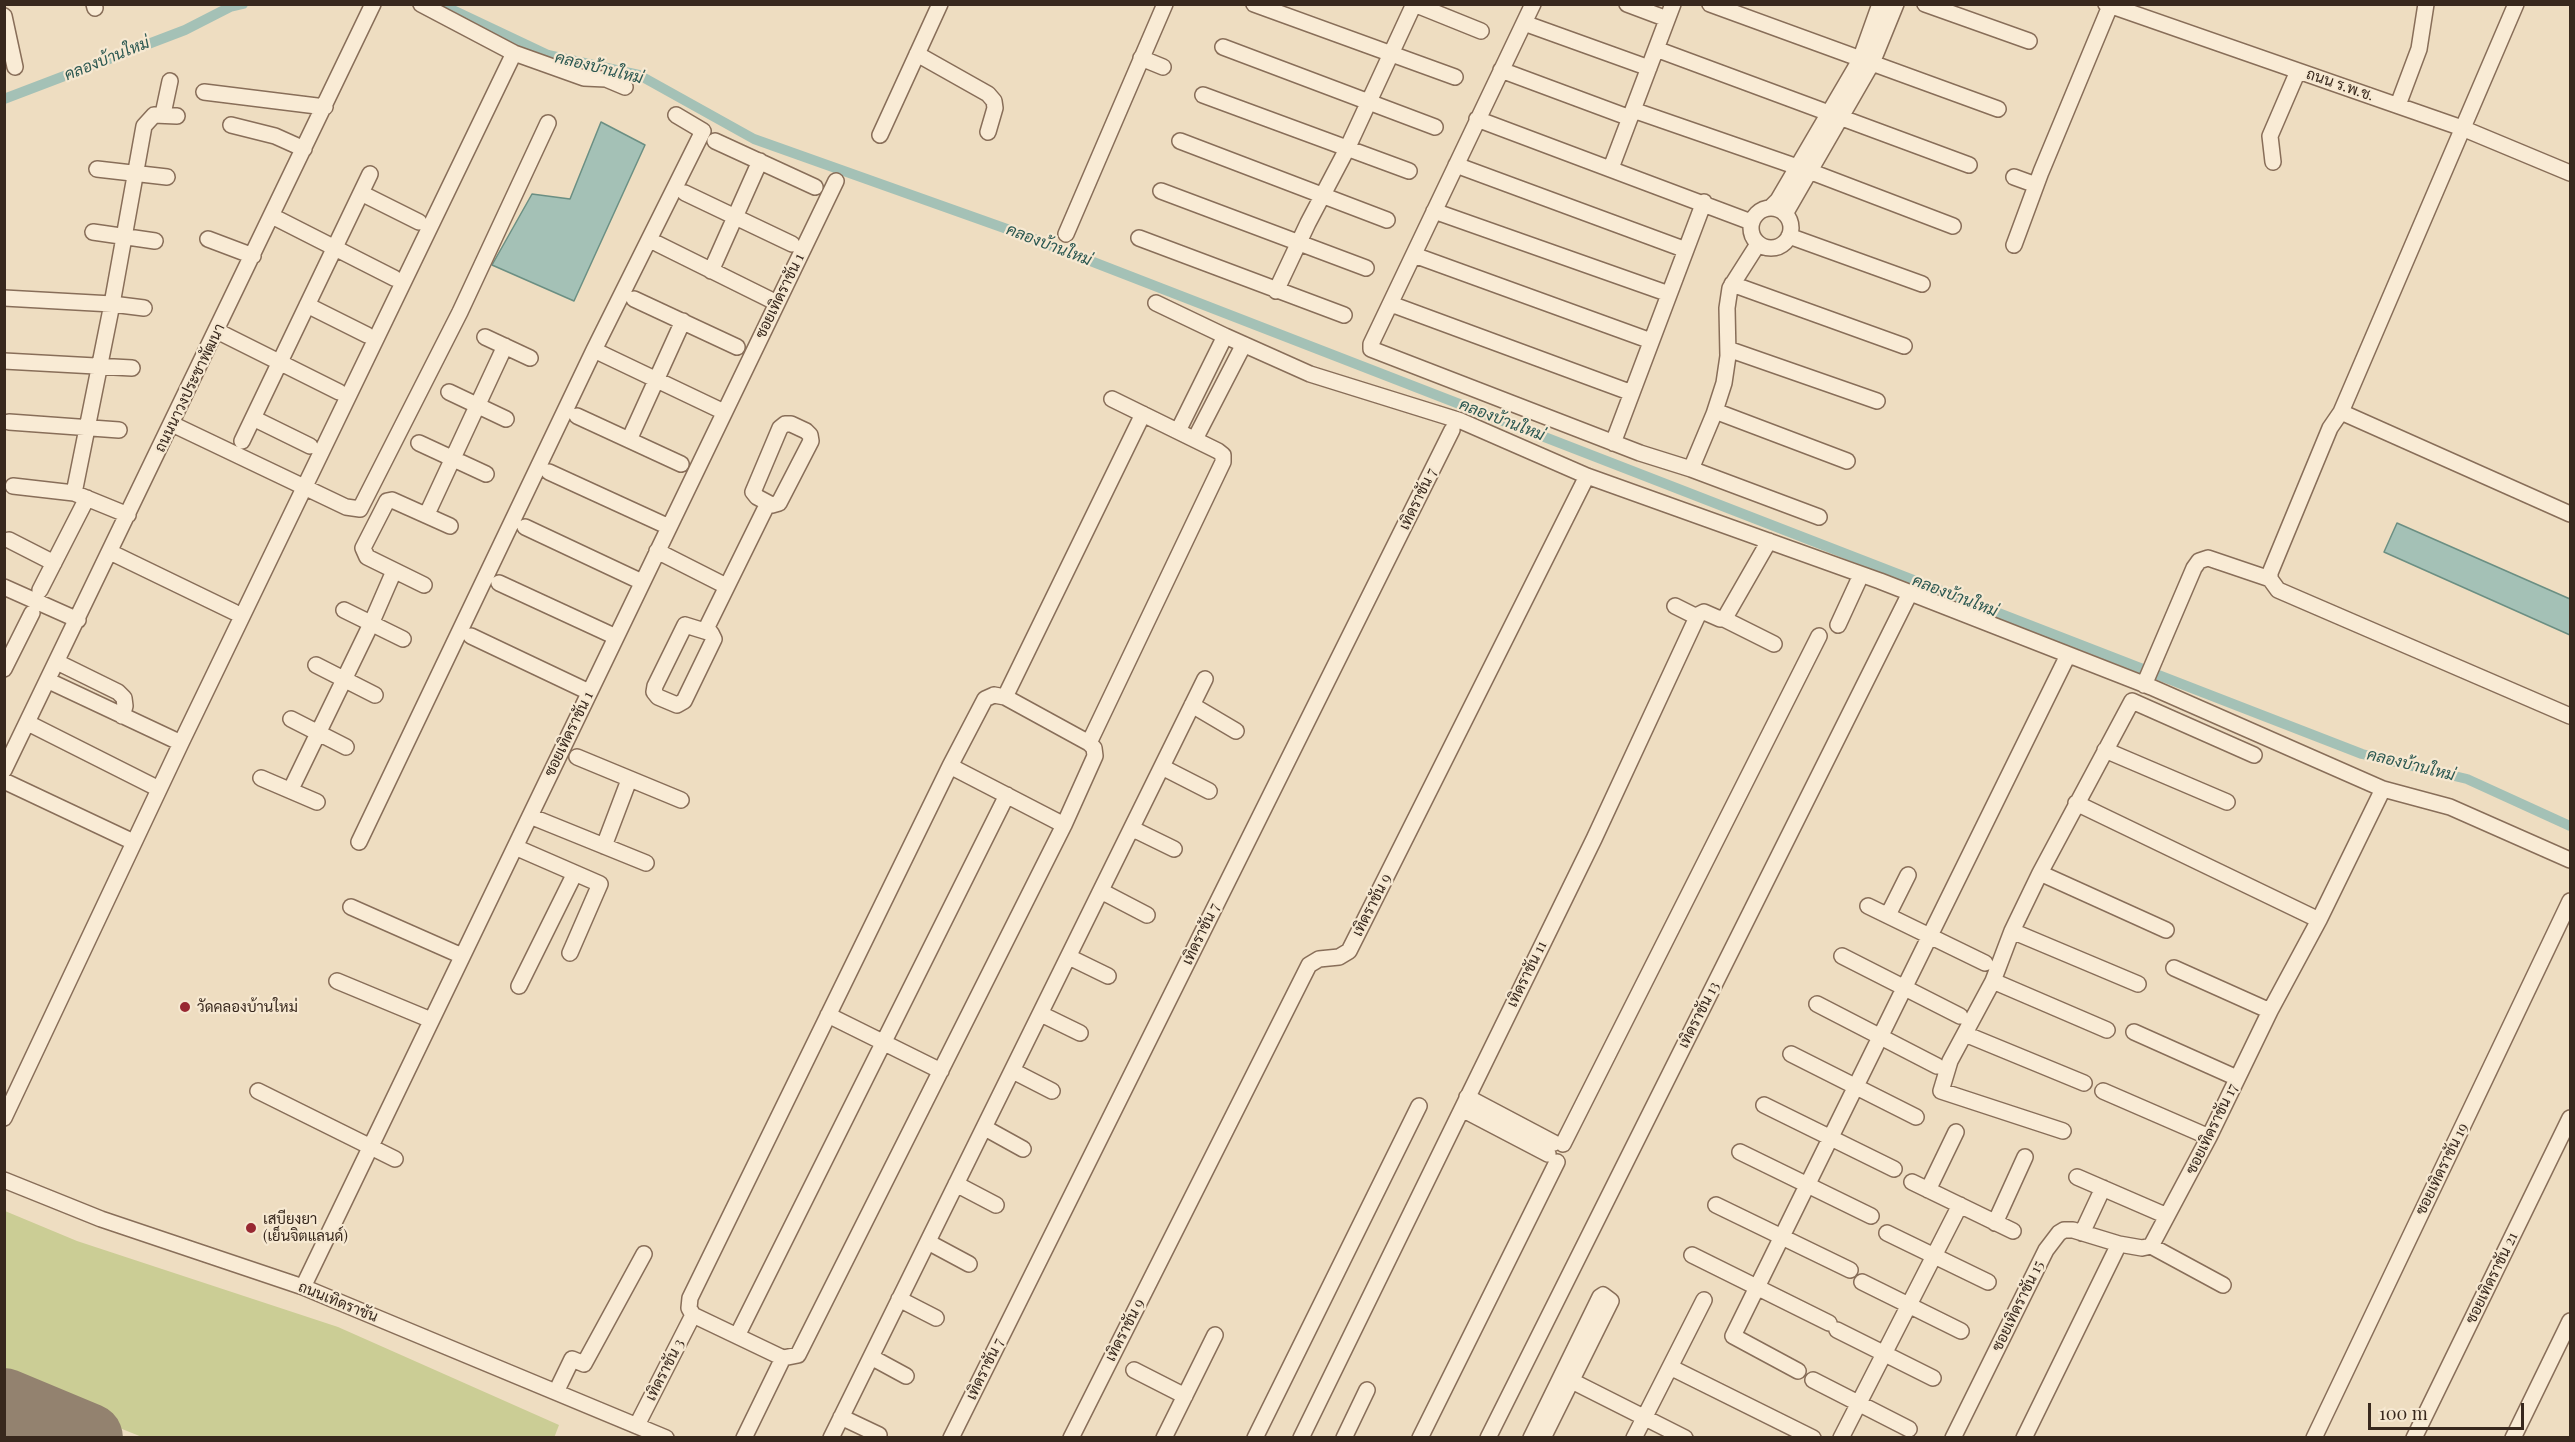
<!DOCTYPE html>
<meta charset="utf-8">
<style>
body{margin:0}
#map{position:relative;width:2575px;height:1442px;overflow:hidden;background:#eeddc1;font-family:"Playfair Display",serif}
canvas{display:block}
.frame{position:absolute;inset:0;border:6px solid #38281d;pointer-events:none}
.scale{position:absolute;left:2368px;top:1403px;width:156px;height:27px;box-sizing:border-box;border:3px solid #38281d;border-top:0;padding-left:8px;font-size:18px;line-height:21px;white-space:nowrap;color:#38281d;-webkit-text-stroke:4px #f6e8d1;paint-order:stroke}
</style>
<div id="map">
<canvas width="2575" height="1442"></canvas>
<div class="frame"></div>
<div class="scale">100 m</div>
</div>
<script>
const g = document.querySelector('canvas').getContext('2d');
g.lineJoin = 'round';
function fillPath(path, color) {
  g.fillStyle = color;
  g.fill(path, 'evenodd');
}
function toPath(rows) {
  const path = new Path2D();
  for (const r of rows) {
    if (r.length === 3) {
      path.moveTo(r[0] + r[2], r[1]);
      path.arc(r[0], r[1], r[2], 0, 2 * Math.PI);
      continue;
    }
    path.moveTo(r[0], r[1]);
    for (let i = 2; i < r.length; i += 2) path.lineTo(r[i], r[i + 1]);
  }
  return path;
}
function stroke(path, color, width, dash) {
  g.strokeStyle = color;
  g.lineWidth = width;
  g.lineCap = dash ? 'butt' : 'round';
  g.setLineDash(dash || []);
  g.stroke(path);
}
function write(font, color, halo, rows, align = 'center') {
  g.font = font + ' "Playfair Display",Sarabun,serif';
  g.lineWidth = 4.5;
  g.setLineDash([]);
  g.textBaseline = 'middle';
  g.strokeStyle = halo;
  g.fillStyle = color;
  for (const [text, x, y, turn = 0] of rows) {
    g.save();
    g.translate(x, y);
    g.rotate((+turn || 0) * Math.PI / 180);
    g.textAlign = isNaN(turn) ? turn : align;
    if (halo) g.strokeText(text, 0, 0);
    g.fillText(text, 0, 0);
    g.restore();
  }
}
const green = toPath([
 [5,1211,77,1241,338,1327,559,1425,554,1438,142,1437,5,1382],
 [4,1423,5,1423,41,1437,5,1437]
]);
const water = toPath([
 [601,122,645,145,574,301,492,265,532,194,570,199,601,122],
 [2397,523,2570,599,2570,635,2384,552,2397,523]
]);
const canal = toPath([
 [440,4,548,55,639,75,754,139,1021,234,2362,754,2467,779,2570,826],
 [4,99,185,30,230,7,243,4]
]);
const taxiway = toPath([
 [59,1426,63,1438]
]);
const runway = toPath([
 [4,1403,88,1438]
]);
const minor = toPath([
 [94,4,95,8],
 [421,4,514,53,584,78,606,79,625,87],
 [1254,4,1455,77],
 [1533,4,1371,344,1371,349,1640,453,1691,469,1819,517],
 [1627,4,1667,19],
 [1710,4,1998,109],
 [1925,4,2029,41],
 [2106,4,2462,128,2570,173],
 [2516,4,2341,412,2330,428,2270,573,2270,579,2278,590,2570,716],
 [4,16,15,67],
 [1524,23,1649,68],
 [1223,47,1435,127],
 [1656,49,1969,165],
 [917,54,988,94,994,101,995,108,988,132],
 [1141,58,1163,67],
 [1501,70,1630,118],
 [204,92,325,107],
 [1203,95,1409,171],
 [2398,105,2419,49,2426,4],
 [1633,110,1809,171,1953,226],
 [163,114,170,81],
 [1477,119,1751,222],
 [231,125,275,136,304,149],
 [880,135,940,4],
 [715,141,815,187],
 [1180,141,1387,220],
 [2273,162,2270,136,2298,71],
 [1456,165,1686,250],
 [1611,168,1673,4],
 [97,169,167,177],
 [2014,177,2036,185],
 [1161,191,1366,268],
 [361,193,419,222],
 [685,193,792,244],
 [1771,228,20],
 [1770,208,1778,200,1860,60,1880,4],
 [1434,211,1669,294],
 [1785,214,1872,63,1896,4],
 [272,216,394,278],
 [93,232,155,241],
 [1066,234,1165,4],
 [1789,236,1922,284],
 [1139,238,1344,315],
 [208,239,253,256],
 [658,244,777,303],
 [2014,245,2041,172,2110,6],
 [1414,255,1651,341],
 [711,271,760,161],
 [1732,284,1904,346],
 [1276,291,1308,223,1347,149,1414,4,1481,31],
 [4,298,112,304,144,308],
 [634,299,737,347],
 [1156,303,1225,336],
 [1391,304,1632,393],
 [307,305,367,335],
 [217,331,339,392],
 [485,337,530,358],
 [1728,349,1877,401],
 [594,350,724,412],
 [4,361,132,368],
 [449,392,506,419],
 [1715,411,1847,461],
 [2341,412,2570,514],
 [577,416,681,464],
 [253,418,310,446],
 [9,422,119,430],
 [172,424,346,507,360,509,460,312,548,123],
 [785,424,791,424,806,431,810,435,811,441,779,503,772,505,757,497,753,492,780,428,785,424],
 [1178,431,1225,336,1310,374,1461,421,1587,476,1880,581,2151,687,2383,789,2450,807,2570,860],
 [1195,439,1243,346],
 [629,440,683,321],
 [242,441,370,174],
 [419,443,486,474],
 [1613,443,1704,202],
 [1691,469,1714,414,1724,383,1728,356,1727,308,1730,288,1758,244],
 [549,472,669,527],
 [13,486,74,493,128,515],
 [74,493,112,304,144,126,154,115,177,116],
 [427,514,505,346],
 [525,527,642,582],
 [9,540,54,563],
 [657,551,726,586],
 [110,552,234,612],
 [499,583,616,637],
 [424,585,367,557,363,548,387,501,392,500,450,526],
 [4,587,78,620],
 [40,590,87,498],
 [1675,606,1697,617],
 [344,610,403,639],
 [1724,619,1774,644],
 [685,625,711,633,714,639,684,701,677,705,658,697,654,692,655,686,685,625],
 [1838,625,1861,575],
 [705,631,768,503],
 [471,636,589,692],
 [57,662,118,692,124,698,125,706,122,716],
 [316,665,375,695],
 [4,669,32,613],
 [49,681,181,743],
 [2144,685,2194,568,2199,561,2208,558,2270,579],
 [994,695,1005,697,1089,743,1094,748,1095,756,1064,825,798,1355,783,1358,693,1315,689,1308,690,1298,950,766,985,699,994,695],
 [1005,697,1143,414],
 [1192,705,1236,731],
 [291,719,346,747],
 [28,723,153,786],
 [1089,743,1223,462,1223,455,1218,451,1112,399],
 [2105,750,2227,802],
 [577,757,681,800],
 [950,766,1064,825],
 [1162,767,1209,791],
 [4,770,373,4],
 [261,778,317,802],
 [4,781,127,839],
 [291,789,371,624,394,571],
 [2076,803,2319,920],
 [530,816,646,863],
 [1133,829,1174,849],
 [359,842,594,350,703,131,676,115],
 [604,846,629,780],
 [515,847,600,884,570,953],
 [2040,873,2166,930],
 [1101,891,1147,915],
 [1868,906,1985,963],
 [351,907,462,956],
 [1888,915,1908,875],
 [2012,931,2138,984],
 [1842,956,1960,1016],
 [1069,957,1108,976],
 [2174,968,2270,1011],
 [337,981,431,1020],
 [1993,981,2107,1030],
 [519,986,575,873],
 [1817,1004,1937,1066],
 [1041,1014,1080,1033],
 [828,1015,941,1071],
 [2134,1032,2237,1078],
 [1965,1034,2084,1083],
 [1791,1054,1916,1117],
 [1013,1071,1052,1091],
 [258,1091,395,1159],
 [2103,1091,2209,1137],
 [1467,1097,1554,1143],
 [1764,1105,1894,1169],
 [1462,1109,1548,1154],
 [4,1118,181,743,514,53],
 [985,1128,1023,1149],
 [2063,1131,1941,1091,1950,1061,1993,981,2012,931,2040,873,2132,701,2254,755],
 [1563,1144,1819,636],
 [1740,1152,1871,1216],
 [2077,1177,2167,1216],
 [4,1180,101,1219,303,1287,666,1438],
 [1912,1182,2013,1231],
 [956,1184,996,1205],
 [1928,1190,1956,1132],
 [1716,1205,1850,1270],
 [1995,1223,2025,1157],
 [1887,1233,1988,1282],
 [2082,1233,2103,1188],
 [928,1242,969,1264],
 [2151,1246,2223,1285],
 [1692,1255,1829,1323],
 [1862,1282,1961,1331],
 [303,1287,836,181],
 [899,1299,936,1318],
 [1837,1330,1933,1378],
 [737,1336,1007,795],
 [871,1357,906,1376],
 [1670,1367,1813,1438],
 [1134,1370,1185,1396],
 [1798,1371,1733,1336,2068,655],
 [1564,1377,1685,1438],
 [1813,1380,1909,1429],
 [556,1392,572,1359,584,1364,644,1254],
 [841,1417,879,1435],
 [637,1425,693,1315],
 [744,1438,783,1358],
 [831,1438,1205,679],
 [951,1438,1452,430],
 [1071,1438,1309,965,1319,959,1339,957,1349,951,1587,476],
 [1164,1438,1215,1335],
 [1255,1438,1419,1106],
 [1301,1438,1594,839,1698,615,1704,612,1720,619,1726,616,1769,541],
 [1344,1438,1367,1390],
 [1420,1438,1557,1162],
 [1488,1438,1910,593],
 [1531,1438,1600,1297,1603,1295,1611,1301,1543,1438],
 [1634,1438,1704,1300],
 [1841,1438,1960,1205],
 [1953,1438,2046,1250,2059,1233,2064,1230,2073,1230,2119,1244],
 [2024,1438,2119,1244,2142,1248,2151,1246,2209,1137,2270,1011,2319,920,2383,789],
 [2314,1438,2570,901],
 [2414,1438,2570,1118],
 [2513,1438,2570,1321]
]);
const markers = [
 [185,1007,6,"#982832"],
 [251,1228,6,"#982832"]
];
const streetNames = [
 ["ถนน ร.พ.ช.",2340,85,19],
 ["ซอยเทิดราชัน 1",780,296,-64],
 ["ถนนนาวงประชาพัฒนา",190,388,-64],
 ["เทิดราชัน 7",1418,499,-64],
 ["ซอยเทิดราชัน 1",569,734,-64],
 ["เทิดราชัน 9",1372,905,-63],
 ["เทิดราชัน 7",1201,934,-64],
 ["เทิดราชัน 11",1527,974,-64],
 ["เทิดราชัน 13",1699,1015,-63],
 ["ซอยเทิดราชัน 17",2212,1129,-64],
 ["ซอยเทิดราชัน 19",2442,1169,-64],
 ["ซอยเทิดราชัน 21",2492,1278,-64],
 ["ถนนเทิดราชัน",338,1302,22],
 ["ซอยเทิดราชัน 15",2018,1306,-64],
 ["เทิดราชัน 9",1125,1330,-63],
 ["เทิดราชัน 7",985,1369,-64],
 ["เทิดราชัน 3",665,1370,-63]
];
const poiNames = [
 ["วัดคลองบ้านใหม่",197,1007],
 ["เสบียงยา",263,1219],
 ["(เย็นจิตแลนด์)",263,1236]
];
const waterNames = [
 ["คลองบ้านใหม่",107,59,-22],
 ["คลองบ้านใหม่",599,68,14],
 ["คลองบ้านใหม่",1049,245,21],
 ["คลองบ้านใหม่",1502,420,21],
 ["คลองบ้านใหม่",1955,596,21],
 ["คลองบ้านใหม่",2411,765,14]
];
fillPath(green, '#cbcd95');
fillPath(water, '#a4c1b6');
stroke(water, '#6b8f83', 1.5);
stroke(canal, '#a4c1b6', 10);
stroke(taxiway, '#93826f', 28);
stroke(runway, '#93826f', 70);
stroke(minor, '#886e59', 18);
stroke(minor, '#f9ebd5', 15);
for (const [x, y, r, color] of markers) {
  const dot = new Path2D();
  dot.arc(x, y, r, 0, 2 * Math.PI);
  g.fillStyle = color;
  g.fill(dot);
  stroke(dot, '#f6e8d1', 2);
}
write('15px', '#38281d', '#f6e8d1', streetNames);
write('15px', '#38281d', '#f6e8d1', poiNames, 'left');
write('italic 16px', '#2c5851', '#f6e8d1', waterNames);
</script>
